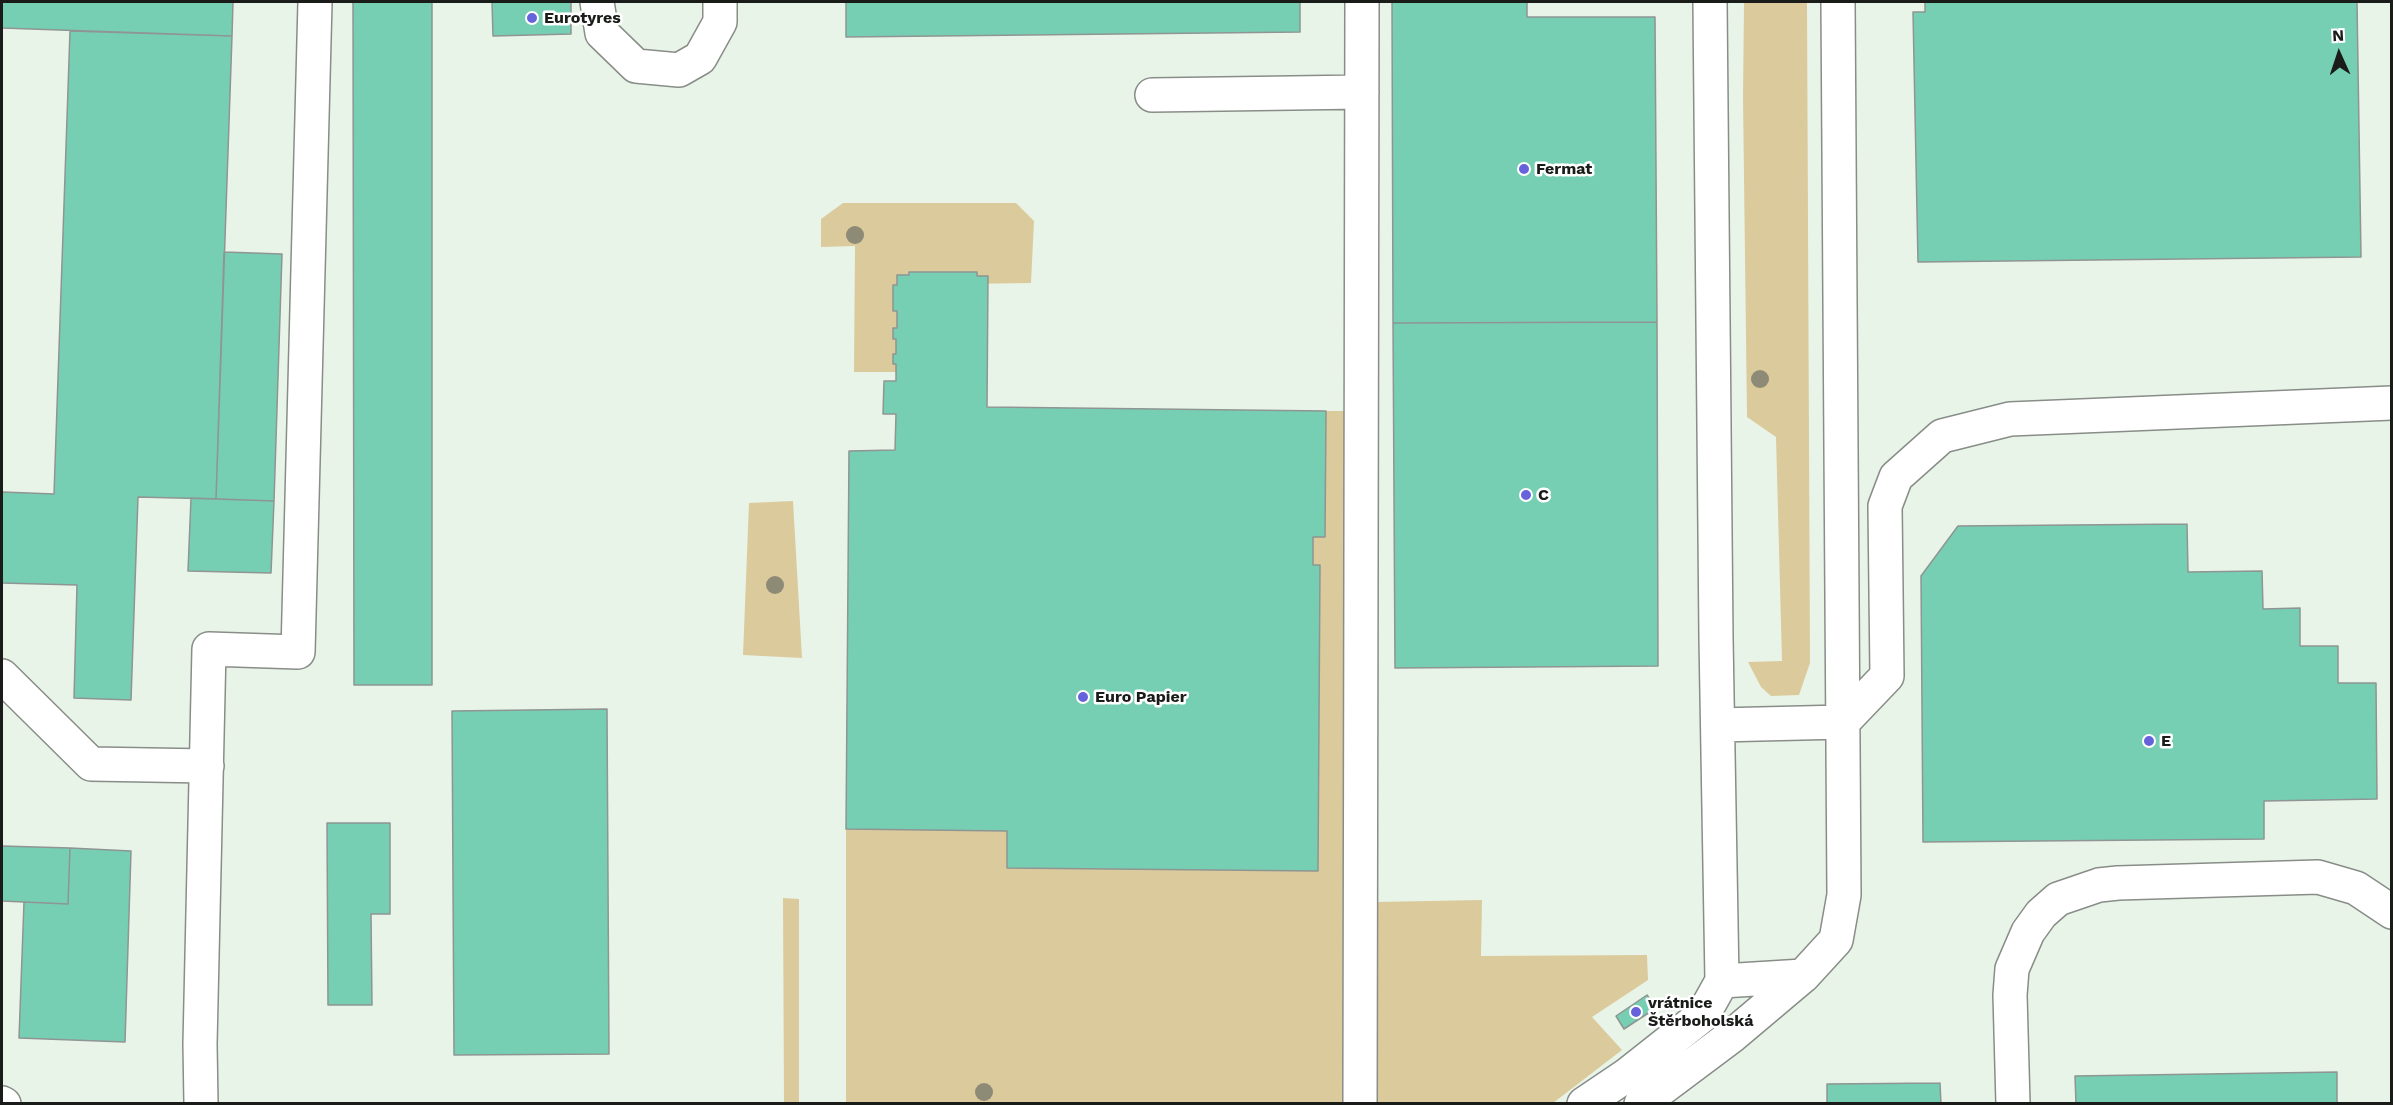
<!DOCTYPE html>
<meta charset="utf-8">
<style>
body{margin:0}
#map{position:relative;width:2393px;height:1105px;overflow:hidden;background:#f8fdf8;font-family:"Work Sans",sans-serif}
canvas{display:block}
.frame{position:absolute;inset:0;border:3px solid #1a1c1a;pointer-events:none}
.north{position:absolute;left:2309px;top:24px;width:60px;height:60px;-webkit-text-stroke:4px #fff;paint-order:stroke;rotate:357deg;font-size:16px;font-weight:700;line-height:24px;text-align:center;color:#1a1c1a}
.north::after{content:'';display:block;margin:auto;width:21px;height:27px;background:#1a1c1a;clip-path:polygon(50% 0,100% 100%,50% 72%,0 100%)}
</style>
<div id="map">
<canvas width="2393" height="1105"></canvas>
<div class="frame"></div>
<div class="north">N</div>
</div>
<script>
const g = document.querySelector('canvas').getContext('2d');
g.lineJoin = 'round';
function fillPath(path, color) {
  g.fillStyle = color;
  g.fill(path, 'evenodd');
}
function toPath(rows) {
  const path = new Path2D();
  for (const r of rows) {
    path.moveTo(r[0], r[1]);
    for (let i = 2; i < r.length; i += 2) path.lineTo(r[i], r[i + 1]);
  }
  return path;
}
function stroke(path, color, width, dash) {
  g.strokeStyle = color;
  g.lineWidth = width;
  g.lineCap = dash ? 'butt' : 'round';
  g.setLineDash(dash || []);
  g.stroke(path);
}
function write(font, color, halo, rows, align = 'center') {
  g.font = font + ' "Work Sans",sans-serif';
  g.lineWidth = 5;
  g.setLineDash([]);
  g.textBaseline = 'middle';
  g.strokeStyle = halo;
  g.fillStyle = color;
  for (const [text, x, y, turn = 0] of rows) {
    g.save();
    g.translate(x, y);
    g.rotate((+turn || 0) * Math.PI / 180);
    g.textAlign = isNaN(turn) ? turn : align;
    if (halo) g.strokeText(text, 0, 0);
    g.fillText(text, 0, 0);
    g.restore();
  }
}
const built = toPath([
 [2,2,2391,2,2391,1103,2,1104]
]);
const green = toPath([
 [1744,2,1807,2,1810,663,1799,695,1771,696,1761,687,1748,662,1782,661,1776,437,1747,417,1743,97],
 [843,203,1016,203,1034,221,1031,283,900,285,903,372,854,372,855,246,821,247,821,219],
 [1326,411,1351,411,1346,1103,846,1103,846,829,1007,831,1008,868,1318,871,1320,565,1313,565,1313,537,1325,537],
 [793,501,802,658,743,655,749,503],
 [783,898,799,899,799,1103,784,1103],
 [1482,900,1481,956,1647,955,1648,980,1592,1017,1622,1050,1553,1103,1377,1103,1372,1066,1375,902]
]);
const building = toPath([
 [2,2,233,2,232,36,2,28,2,2],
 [353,2,432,2,432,685,354,685,353,2],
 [492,2,571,2,571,34,493,36,492,2],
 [846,2,1300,2,1300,32,846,37,846,2],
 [1392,2,1527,2,1527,17,1655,17,1657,322,1393,323,1392,2],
 [1925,2,2357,2,2361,257,1918,262,1913,12,1925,12,1925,2],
 [70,31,232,36,216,499,138,497,131,700,74,698,77,585,2,583,2,492,54,494,70,31],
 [224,252,282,254,274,501,216,499,224,252],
 [909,272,977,272,977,276,988,276,987,407,1326,411,1325,537,1313,537,1313,565,1320,565,1318,871,1007,868,1007,831,846,829,849,451,895,450,896,414,883,414,884,381,896,381,896,364,893,364,893,354,896,354,896,339,893,339,893,328,897,328,897,311,893,311,893,285,897,285,897,275,909,275,909,272],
 [1657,322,1658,666,1395,668,1393,323,1657,322],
 [191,498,274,501,271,573,188,571,191,498],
 [2187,524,2188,572,2262,571,2263,609,2300,608,2300,646,2338,646,2338,683,2376,683,2377,799,2264,801,2264,839,1923,842,1921,576,1958,526,2187,524],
 [607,709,609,1054,454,1055,452,711,607,709],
 [327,823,390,823,390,914,371,914,372,1005,328,1005,327,823],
 [2,846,70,848,68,904,2,901,2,846],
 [70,848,131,851,125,1042,19,1038,24,902,68,904,70,848],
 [1647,995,1656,1008,1624,1029,1616,1016,1647,995],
 [2337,1072,2337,1104,2076,1104,2075,1076,2337,1072],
 [1940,1083,1941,1104,1827,1104,1827,1084,1940,1083]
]);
const minor = toPath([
 [597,2,602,33,636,66,679,70,700,58,720,22,720,2],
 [1152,95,1362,92],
 [2,676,91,764,207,766],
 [1718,725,1843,722,1887,676,1885,506,1896,477,1942,436,2010,419,2392,403],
 [1722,981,1803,976,1836,940,1844,895,1838,2],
 [2,1103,4,1104],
 [201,1104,200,1044,209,649,298,652,315,2],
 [1360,1104,1362,2],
 [1584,1104,1627,1075,1703,1015,1722,981,1716,638,1710,2],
 [1641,1104,1733,1035,1803,976],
 [2013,1104,2010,995,2012,969,2028,932,2041,914,2058,899,2099,885,2118,883,2318,877,2356,888,2392,912]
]);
const trees = [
 [855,235],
 [1760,379],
 [775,585],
 [984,1092]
];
const markers = [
 [532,18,6,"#6562db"],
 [1524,169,6,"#6562db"],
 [1526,495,6,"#6562db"],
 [1083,697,6,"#6562db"],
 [2149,741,6,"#6562db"],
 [1636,1012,6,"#6562db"]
];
const poiNames = [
 ["Eurotyres",544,18],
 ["Fermat",1536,169],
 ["C",1538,495],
 ["Euro Papier",1095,697],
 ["E",2161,741],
 ["vrátnice",1648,1003],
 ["Štěrboholská",1648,1021]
];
fillPath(built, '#e9f4e8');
fillPath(green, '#dbca9c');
fillPath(building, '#77cfb3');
stroke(building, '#8e9592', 1.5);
stroke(minor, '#888d88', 36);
stroke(minor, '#fff', 33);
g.fillStyle = '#8d8a75';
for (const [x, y] of trees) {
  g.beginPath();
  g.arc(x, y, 9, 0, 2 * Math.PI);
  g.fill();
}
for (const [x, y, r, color] of markers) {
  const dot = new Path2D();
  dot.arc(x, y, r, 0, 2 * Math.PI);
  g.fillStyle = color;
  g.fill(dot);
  stroke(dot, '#fff', 2);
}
write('bold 16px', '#1a1c1a', '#fff', poiNames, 'left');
</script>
